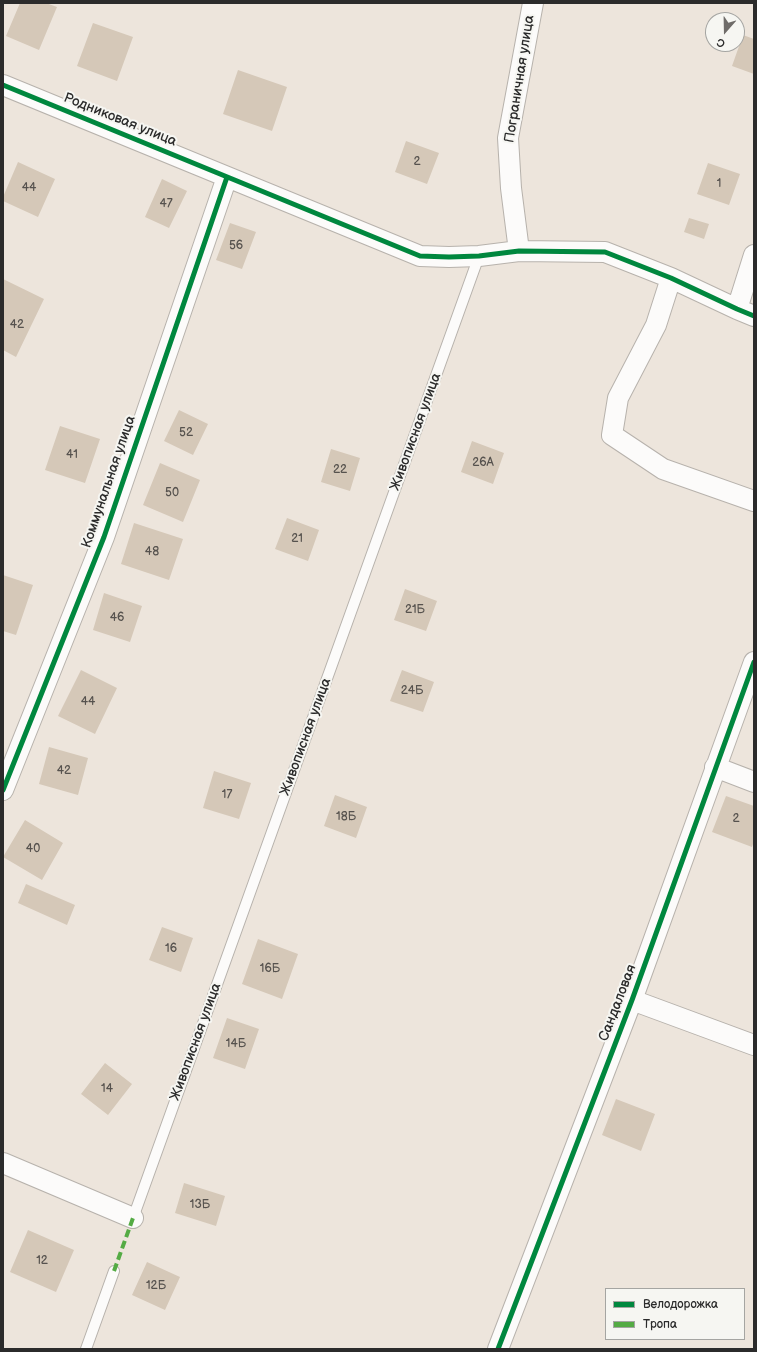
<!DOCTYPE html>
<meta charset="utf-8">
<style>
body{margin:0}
#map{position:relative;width:757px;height:1352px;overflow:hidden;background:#ede5dc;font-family:"Balsamiq Sans",sans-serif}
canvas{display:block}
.frame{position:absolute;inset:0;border:4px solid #2b2b2b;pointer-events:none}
.legend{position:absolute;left:605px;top:1288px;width:140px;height:52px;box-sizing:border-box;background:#f6f6f2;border:1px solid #a5a5a2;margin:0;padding:5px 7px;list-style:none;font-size:12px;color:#2b2b2b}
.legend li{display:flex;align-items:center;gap:8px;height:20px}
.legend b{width:20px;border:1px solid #a5a5a2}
.north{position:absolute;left:705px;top:12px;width:40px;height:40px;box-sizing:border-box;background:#f6f6f2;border:1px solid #a5a5a2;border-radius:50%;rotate:200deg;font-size:11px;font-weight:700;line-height:16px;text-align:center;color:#2b2b2b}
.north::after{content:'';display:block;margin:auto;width:14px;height:18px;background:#6f6c69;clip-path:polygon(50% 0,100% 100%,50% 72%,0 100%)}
</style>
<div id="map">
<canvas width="757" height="1352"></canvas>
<div class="frame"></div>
<ul class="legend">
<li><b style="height:5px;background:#00873e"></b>Велодорожка</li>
<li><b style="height:5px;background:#54ab44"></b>Тропа</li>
</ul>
<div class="north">С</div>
</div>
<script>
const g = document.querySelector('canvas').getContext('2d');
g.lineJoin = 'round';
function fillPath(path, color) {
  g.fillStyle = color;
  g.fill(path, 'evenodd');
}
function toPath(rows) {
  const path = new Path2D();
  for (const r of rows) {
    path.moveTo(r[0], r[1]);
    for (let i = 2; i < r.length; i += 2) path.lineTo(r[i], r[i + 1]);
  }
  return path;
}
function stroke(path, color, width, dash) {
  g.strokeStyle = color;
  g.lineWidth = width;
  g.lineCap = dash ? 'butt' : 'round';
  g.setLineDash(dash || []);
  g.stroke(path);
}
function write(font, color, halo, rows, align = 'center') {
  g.font = font + ' "Balsamiq Sans",sans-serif';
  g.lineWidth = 4;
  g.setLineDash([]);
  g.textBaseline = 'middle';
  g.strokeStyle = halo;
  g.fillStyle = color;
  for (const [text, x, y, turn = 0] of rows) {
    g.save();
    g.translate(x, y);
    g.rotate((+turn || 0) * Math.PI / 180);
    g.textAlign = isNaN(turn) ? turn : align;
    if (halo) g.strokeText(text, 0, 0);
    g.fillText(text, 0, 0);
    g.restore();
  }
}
const building = toPath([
 [20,3,46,3,57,7,39,50,6,36],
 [93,23,133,37,117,81,77,66],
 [743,35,754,39,754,74,732,66],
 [238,70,287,87,272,131,223,114],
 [406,141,439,153,427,184,395,172],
 [18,162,55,179,38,217,3,201,3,197],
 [708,163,740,174,729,205,697,194],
 [162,179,187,191,169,228,145,217],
 [689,218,709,224,704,239,684,232],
 [230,223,256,232,242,269,216,260],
 [3,279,44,299,16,357,3,350],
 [179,410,208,424,193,455,164,441],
 [60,426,100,439,85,483,45,470],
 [472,441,504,453,493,484,461,472],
 [331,449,360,458,350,491,321,482],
 [160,463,200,480,183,522,143,505],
 [287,518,319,530,308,561,275,549],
 [134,523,183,539,169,580,121,564],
 [3,575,33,585,16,635,3,631],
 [405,589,437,601,426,631,394,620],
 [104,593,142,606,130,642,93,630],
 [81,670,117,688,95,734,58,716],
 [402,670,434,682,423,712,390,701],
 [49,747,88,758,78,795,39,784],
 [214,771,251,783,239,819,203,808],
 [335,795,367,807,356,838,324,826],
 [726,796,754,806,754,841,752,847,712,832],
 [25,820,63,843,42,880,3,857],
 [26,884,75,905,67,925,18,903],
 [162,927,193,938,181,972,149,960],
 [258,939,298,954,282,999,242,984],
 [227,1018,259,1029,245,1069,213,1058],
 [105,1063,132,1084,108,1115,81,1094],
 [616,1099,655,1114,641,1151,602,1135],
 [184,1183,225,1196,216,1226,175,1213],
 [28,1230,74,1250,56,1292,10,1272],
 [147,1262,180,1277,165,1310,132,1295]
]);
const lane = toPath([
 [133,1218,479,256],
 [86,1349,114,1271]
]);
const street = toPath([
 [3,85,420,256,449,257,479,256,519,251,605,252,671,278,737,309,754,316],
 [519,251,511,188,508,138,533,3],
 [671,278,656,325,618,398,612,435,663,469,754,501],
 [737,309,754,255],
 [715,767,754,782],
 [3,790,104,537,227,177],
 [632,1000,754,1045],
 [3,1163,133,1218],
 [498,1349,632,1000,754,662]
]);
const quiet = toPath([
 [114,1271,133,1218]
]);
const cycleway = toPath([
 [3,85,420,256,449,257,479,256,519,251,605,252,671,278,737,309,754,316],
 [3,790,104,537,227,177],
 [498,1349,632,1000,754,662]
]);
const numberNames = [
 ["2",417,162],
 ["1",719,184],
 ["44",29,188],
 ["47",166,204],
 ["56",236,246],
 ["42",17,325],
 ["52",186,433],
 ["41",72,455],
 ["26А",483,463],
 ["22",340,470],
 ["50",172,493],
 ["21",297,539],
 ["48",152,552],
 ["21Б",415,610],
 ["46",117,618],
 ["24Б",412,691],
 ["44",88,702],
 ["42",64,771],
 ["17",227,795],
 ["18Б",346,817],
 ["2",736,819],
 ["40",33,849],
 ["16",171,949],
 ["16Б",270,969],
 ["14Б",236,1044],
 ["14",107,1089],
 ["13Б",200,1205],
 ["12",42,1261],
 ["12Б",156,1286]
];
const streetNames = [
 ["Пограничная улица",520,79,-81],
 ["Родниковая улица",120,120,22],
 ["Живописная улица",416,432,-70],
 ["Коммунальная улица",109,482,-71],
 ["Живописная улица",306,737,-70],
 ["Сандаловая",618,1003,-69],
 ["Живописная улица",196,1042,-70]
];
fillPath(building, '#d5c8b8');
stroke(lane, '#b7b2ac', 12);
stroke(street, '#b7b2ac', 22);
stroke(lane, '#fcfbfa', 10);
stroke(street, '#fcfbfa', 20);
stroke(quiet, '#54ab44', 4, [8, 4]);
stroke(cycleway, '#00873e', 5);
write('12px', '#56524e', null, numberNames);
write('14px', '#2b2b2b', '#f6f6f2', streetNames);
</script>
